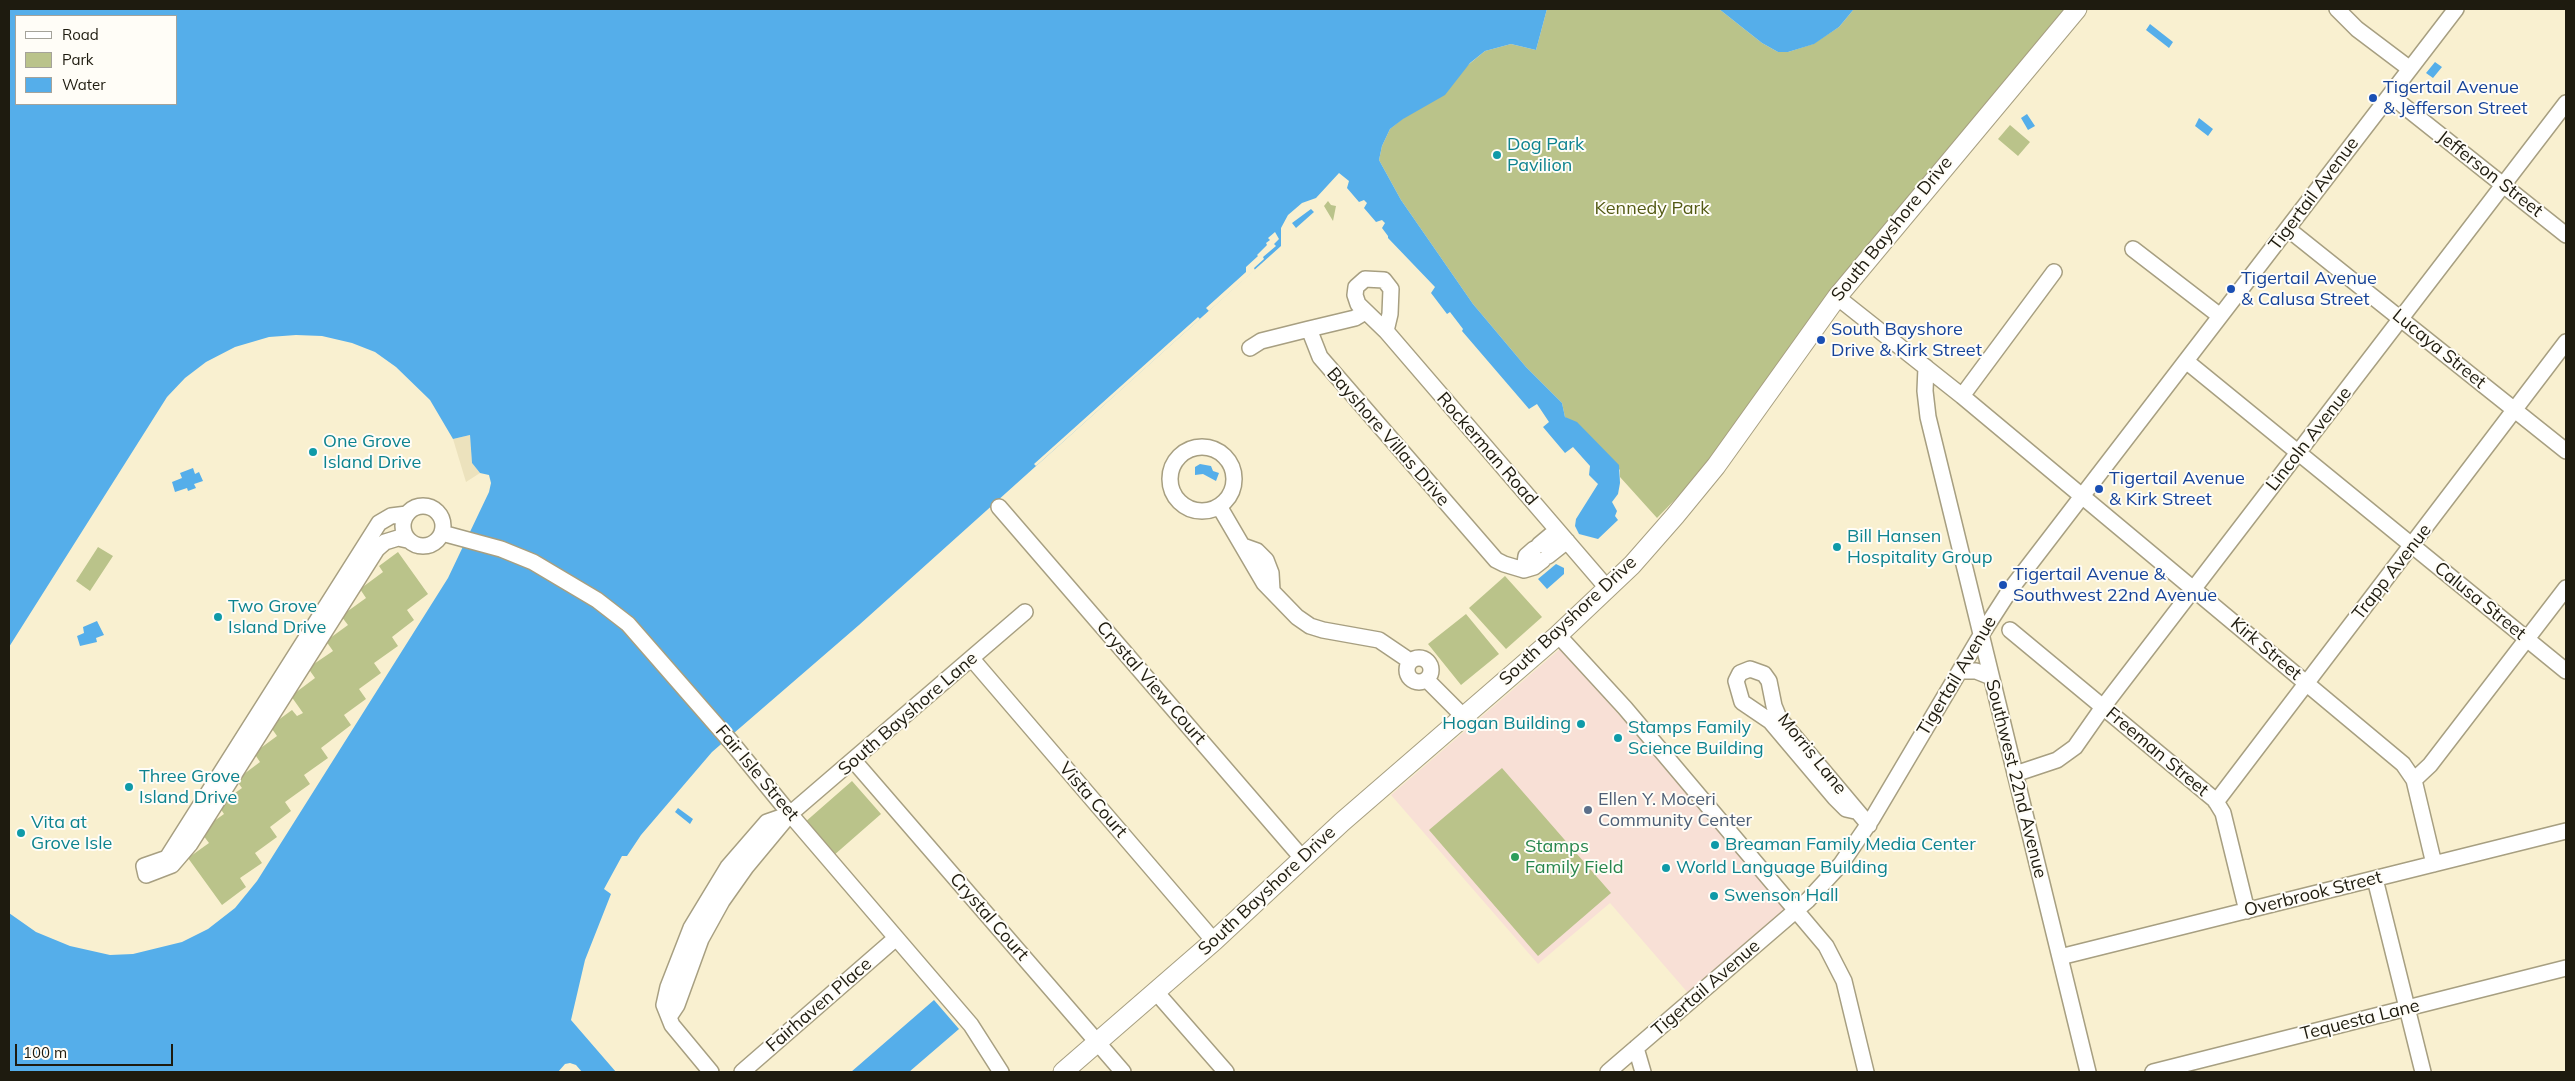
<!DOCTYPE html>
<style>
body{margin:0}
#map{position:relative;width:2575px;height:1081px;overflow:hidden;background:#f9f0d0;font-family:Mulish,sans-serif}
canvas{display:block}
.frame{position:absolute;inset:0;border:10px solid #1e1b0f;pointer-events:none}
.legend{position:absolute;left:15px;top:15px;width:162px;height:90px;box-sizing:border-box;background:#fffdf7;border:1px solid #a5a39a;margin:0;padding:6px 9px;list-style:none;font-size:15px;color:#1e1b0f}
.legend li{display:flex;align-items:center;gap:10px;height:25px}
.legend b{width:25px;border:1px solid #a5a39a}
.scale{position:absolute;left:15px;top:1044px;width:158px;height:22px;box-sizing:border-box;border:2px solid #1e1b0f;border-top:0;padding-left:6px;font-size:15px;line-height:18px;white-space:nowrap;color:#1e1b0f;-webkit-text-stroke:4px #fffdf7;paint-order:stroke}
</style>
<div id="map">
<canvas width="2575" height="1081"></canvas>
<div class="frame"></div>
<ul class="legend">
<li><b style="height:6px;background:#fff"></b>Road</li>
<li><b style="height:14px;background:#bac38a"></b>Park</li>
<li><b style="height:14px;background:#55aeea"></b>Water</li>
</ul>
<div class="scale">100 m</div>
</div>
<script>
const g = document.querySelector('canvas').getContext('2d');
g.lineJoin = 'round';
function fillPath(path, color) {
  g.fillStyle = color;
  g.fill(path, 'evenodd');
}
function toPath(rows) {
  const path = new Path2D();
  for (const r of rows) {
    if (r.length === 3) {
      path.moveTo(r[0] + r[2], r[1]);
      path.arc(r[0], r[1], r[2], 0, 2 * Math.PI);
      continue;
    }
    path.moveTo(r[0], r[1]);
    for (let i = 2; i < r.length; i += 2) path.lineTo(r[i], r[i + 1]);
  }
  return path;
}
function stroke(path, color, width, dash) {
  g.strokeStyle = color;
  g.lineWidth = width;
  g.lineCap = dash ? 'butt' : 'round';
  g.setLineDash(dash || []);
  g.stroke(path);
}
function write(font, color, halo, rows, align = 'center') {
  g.font = font + ' Mulish,sans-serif';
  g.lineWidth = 4;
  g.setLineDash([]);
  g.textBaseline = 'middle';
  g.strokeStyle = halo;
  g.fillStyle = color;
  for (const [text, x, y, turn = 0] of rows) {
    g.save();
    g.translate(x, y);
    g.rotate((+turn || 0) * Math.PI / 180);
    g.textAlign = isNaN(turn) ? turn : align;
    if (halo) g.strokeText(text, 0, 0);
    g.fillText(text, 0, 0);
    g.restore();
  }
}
const education = toPath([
 [1561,648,1787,908,1688,993,1610,903,1538,964,1391,795]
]);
const green = toPath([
 [1547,9,1719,9,1762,43,1778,52,1788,52,1813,44,1839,27,1854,9,2065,9,1769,379,1696,478,1657,518,1620,477,1620,470,1565,417,1562,403,1526,367,1473,304,1401,200,1379,160,1382,146,1390,129,1485,51,1511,44,1536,50],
 [2010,125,2030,142,2018,156,1998,139],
 [1328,201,1331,205,1336,206,1333,221,1324,206],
 [98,547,113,556,90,591,76,581],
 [398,552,428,594,407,610,414,620,392,637,398,646,374,663,381,673,359,689,366,699,344,715,351,725,321,748,328,758,304,775,310,784,285,802,291,811,270,827,277,837,255,853,262,863,240,878,246,887,222,905,188,858,209,843,200,831,224,814,218,805,242,788,236,780,260,762,254,753,277,736,270,726,292,710,297,716,303,713,291,696,315,678,308,668,333,651,326,641,348,625,341,616,366,598,360,589,383,572,379,566],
 [1505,576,1542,617,1506,649,1469,608],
 [1466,614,1499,654,1461,685,1428,644],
 [1502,768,1611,893,1538,956,1429,830],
 [852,781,881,814,833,856,804,823]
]);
const sand = toPath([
 [470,435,472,463,480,473,466,482,453,439]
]);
const water = toPath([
 [9,9,1547,9,1536,50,1511,44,1485,51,1470,63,1445,95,1403,119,1390,129,1382,146,1379,160,1401,200,1473,304,1526,367,1562,403,1565,417,1577,422,1619,465,1620,483,1618,494,1612,502,1617,511,1615,516,1618,520,1598,539,1579,534,1575,526,1576,519,1598,484,1589,475,1590,466,1573,447,1565,453,1543,427,1549,422,1537,404,1529,409,1462,331,1463,329,1450,312,1447,314,1431,293,1435,287,1388,238,1388,236,1382,228,1385,223,1382,220,1376,222,1364,208,1367,203,1364,200,1359,202,1347,188,1349,181,1339,173,1316,198,1302,203,1288,215,1281,228,1281,246,859,625,712,752,641,835,627,856,622,856,604,889,611,894,585,960,571,1020,616,1072,582,1072,576,1065,570,1063,565,1064,558,1072,9,1072,9,913,36,932,70,946,110,955,133,954,182,942,208,929,235,908,257,881,448,578,489,492,491,483,489,475,480,473,472,463,470,435,453,439,430,400,396,367,375,352,352,343,322,336,296,335,269,337,235,347,206,362,185,378,167,397,9,647],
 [16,16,176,16,176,104,16,104],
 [1719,9,1854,9,1839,27,1814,44,1788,52,1778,52,1762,43],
 [2150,24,2173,42,2169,48,2146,30],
 [2435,62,2442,67,2433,78,2426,73],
 [2027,114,2035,126,2028,130,2021,118],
 [2199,118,2213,129,2208,136,2195,126],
 [1311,209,1314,212,1296,228,1292,223],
 [1200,464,1211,466,1213,471,1219,473,1216,481,1203,474,1195,475,1195,467],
 [193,468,195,474,199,472,203,481,194,484,196,488,188,491,187,488,175,492,172,482,182,478,180,473],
 [1556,564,1564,568,1564,574,1547,589,1538,579],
 [97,621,104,635,96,638,97,642,80,646,77,636,84,633,83,627],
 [678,808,693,819,690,824,675,812],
 [934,1000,959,1029,909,1072,851,1072]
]);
const pier = toPath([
 [1275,232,1279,239,1274,244,1276,246,1263,257,1264,259,1254,268,1255,270,1209,311,1206,308,1246,272,1246,267,1258,256,1257,255,1267,245,1266,243,1270,240,1268,238],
 [1198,317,1200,319,1121,390,1036,466,1034,464]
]);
const minor = toPath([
 [2337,9,2357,29,2410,69],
 [2390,95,2566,235],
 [2288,229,2566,451],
 [2133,249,2220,316],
 [1837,297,1962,396,2403,764,2414,780,2434,864],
 [1365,312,1355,318,1309,329,1320,357,1496,560,1504,564,1524,570,1534,567,1543,560],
 [1386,331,1390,314,1391,289,1384,280,1365,279,1356,287,1355,295,1358,304,1386,331,1608,589],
 [1250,348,1261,341,1309,329],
 [2186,361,2566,671],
 [1926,367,1925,391,1928,417,2088,1072],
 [1962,396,2054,272],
 [1202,479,32],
 [423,526,20],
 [1219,506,1264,583,1297,617,1310,626,1323,630,1379,640,1410,661],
 [999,507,1303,859],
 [407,514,391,516,379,523,167,858,144,866,146,875,172,865,190,844,377,549,385,542,398,538,407,540],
 [442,533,501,549,533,562,597,600,628,624,732,743,790,814,971,1025,1001,1072],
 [1539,545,1557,530],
 [1243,546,1257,551,1266,560,1271,573,1272,590],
 [1548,556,1567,541],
 [1524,570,1526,556,1534,549],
 [2010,630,2215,800,2223,813,2247,911],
 [1558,635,1625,708,1826,946,1844,981,1866,1072],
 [1419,670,12],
 [972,659,1214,941],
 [1960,671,1976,671,1991,677],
 [1427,680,1464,717],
 [854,761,1123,1072],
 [2015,774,2057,760,2075,747,2103,707,2566,103],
 [2414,780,2430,765,2566,588],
 [2216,802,2566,342],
 [1855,811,1846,809,1835,798,1770,721,1742,702,1736,681,1740,673,1750,669,1764,674,1769,681,1774,706,1779,718,1869,825],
 [2375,879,2423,1072],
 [2060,957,2566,831],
 [1156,992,1226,1072],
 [669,1017,677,1005,701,939,722,901,746,867,790,814,1025,612],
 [1636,1048,1643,1072],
 [711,1072,672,1025,664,1005,668,987,691,928,728,867,767,822,790,814],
 [742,1072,896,938],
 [1608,1072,1808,900,1841,864,1872,819,1981,635,2010,590,2456,9],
 [2153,1072,2566,968]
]);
const major = toPath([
 [1063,1072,1214,941,1342,822,1558,635,1632,565,1675,516,1716,466,1837,297,2077,9]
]);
const markers = [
 [2373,98,5,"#1a4fb4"],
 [1497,155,5,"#0f9aa8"],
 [2231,289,5,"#1a4fb4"],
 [1821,340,5,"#1a4fb4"],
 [313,452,5,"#0f9aa8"],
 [2099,489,5,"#1a4fb4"],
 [1837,547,5,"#0f9aa8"],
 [2003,585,5,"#1a4fb4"],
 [218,617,5,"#0f9aa8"],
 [1581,724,5,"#0f9aa8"],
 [1618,738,5,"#0f9aa8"],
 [129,787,5,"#0f9aa8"],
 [1588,810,5,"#5c6f8a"],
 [21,833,5,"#0f9aa8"],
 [1715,845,5,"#0f9aa8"],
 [1515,857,5,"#2e9e5b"],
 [1666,868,5,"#0f9aa8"],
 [1714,896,5,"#0f9aa8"]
];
const transitNames = [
 ["Tigertail Avenue",2383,88],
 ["& Jefferson Street",2383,109],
 ["Tigertail Avenue",2241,279],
 ["& Calusa Street",2241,300],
 ["South Bayshore",1831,330],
 ["Drive & Kirk Street",1831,351],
 ["Tigertail Avenue",2109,479],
 ["& Kirk Street",2109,500],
 ["Tigertail Avenue &",2013,575],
 ["Southwest 22nd Avenue",2013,596]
];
const cultureNames = [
 ["Dog Park",1507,145],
 ["Pavilion",1507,166],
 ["One Grove",323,442],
 ["Island Drive",323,463],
 ["Bill Hansen",1847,537],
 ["Hospitality Group",1847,558],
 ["Two Grove",228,607],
 ["Island Drive",228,628],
 ["Hogan Building",1571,724,"right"],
 ["Stamps Family",1628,728],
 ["Science Building",1628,749],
 ["Three Grove",139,777],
 ["Island Drive",139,798],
 ["Vita at",31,823],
 ["Grove Isle",31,844],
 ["Breaman Family Media Center",1725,845],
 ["World Language Building",1676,868],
 ["Swenson Hall",1724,896]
];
const streetNames = [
 ["Jefferson Street",2490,174,38],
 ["Tigertail Avenue",2314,194,-53],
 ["South Bayshore Drive",1892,229,-51],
 ["Lucaya Street",2439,349,39],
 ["Bayshore Villas Drive",1388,437,49],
 ["Lincoln Avenue",2309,439,-52],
 ["Rockerman Road",1487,449,49],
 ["Trapp Avenue",2392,572,-52],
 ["Calusa Street",2480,601,39],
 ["South Bayshore Drive",1568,621,-43],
 ["Kirk Street",2266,649,40],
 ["Tigertail Avenue",1957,676,-59],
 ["Crystal View Court",1151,683,49],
 ["South Bayshore Lane",908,714,-41],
 ["Freeman Street",2157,752,40],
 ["Morris Lane",1812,754,51],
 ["Fair Isle Street",757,773,50],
 ["Southwest 22nd Avenue",2016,779,76],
 ["Vista Court",1093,800,49],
 ["South Bayshore Drive",1267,891,-43],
 ["Overbrook Street",2313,894,-14],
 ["Crystal Court",989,917,49],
 ["Tigertail Avenue",1706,988,-41],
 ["Fairhaven Place",819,1005,-41],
 ["Tequesta Lane",2360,1020,-14]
];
const parkNames = [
 ["Kennedy Park",1652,209]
];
const serviceNames = [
 ["Ellen Y. Moceri",1598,800],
 ["Community Center",1598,821]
];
const leisureNames = [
 ["Stamps",1525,847],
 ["Family Field",1525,868]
];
fillPath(education, '#f8e0d6');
fillPath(green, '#bac38a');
fillPath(sand, '#ece2bd');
fillPath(water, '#55aeea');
fillPath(pier, '#f9f0d0');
stroke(minor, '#a79f81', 18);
stroke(major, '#a79f81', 21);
stroke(minor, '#fff', 15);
stroke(major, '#fff', 19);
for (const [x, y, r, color] of markers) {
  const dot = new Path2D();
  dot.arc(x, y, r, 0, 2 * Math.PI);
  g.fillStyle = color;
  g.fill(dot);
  stroke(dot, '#fffdf7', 2);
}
write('18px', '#164399', '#fffdf7', transitNames, 'left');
write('18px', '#0d838f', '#fffdf7', cultureNames, 'left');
write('18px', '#1e1b0f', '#fffdf7', streetNames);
write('18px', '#535a14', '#fffdf7', parkNames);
write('18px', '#4e5e75', '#fffdf7', serviceNames, 'left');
write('18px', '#27864d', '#fffdf7', leisureNames, 'left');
</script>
